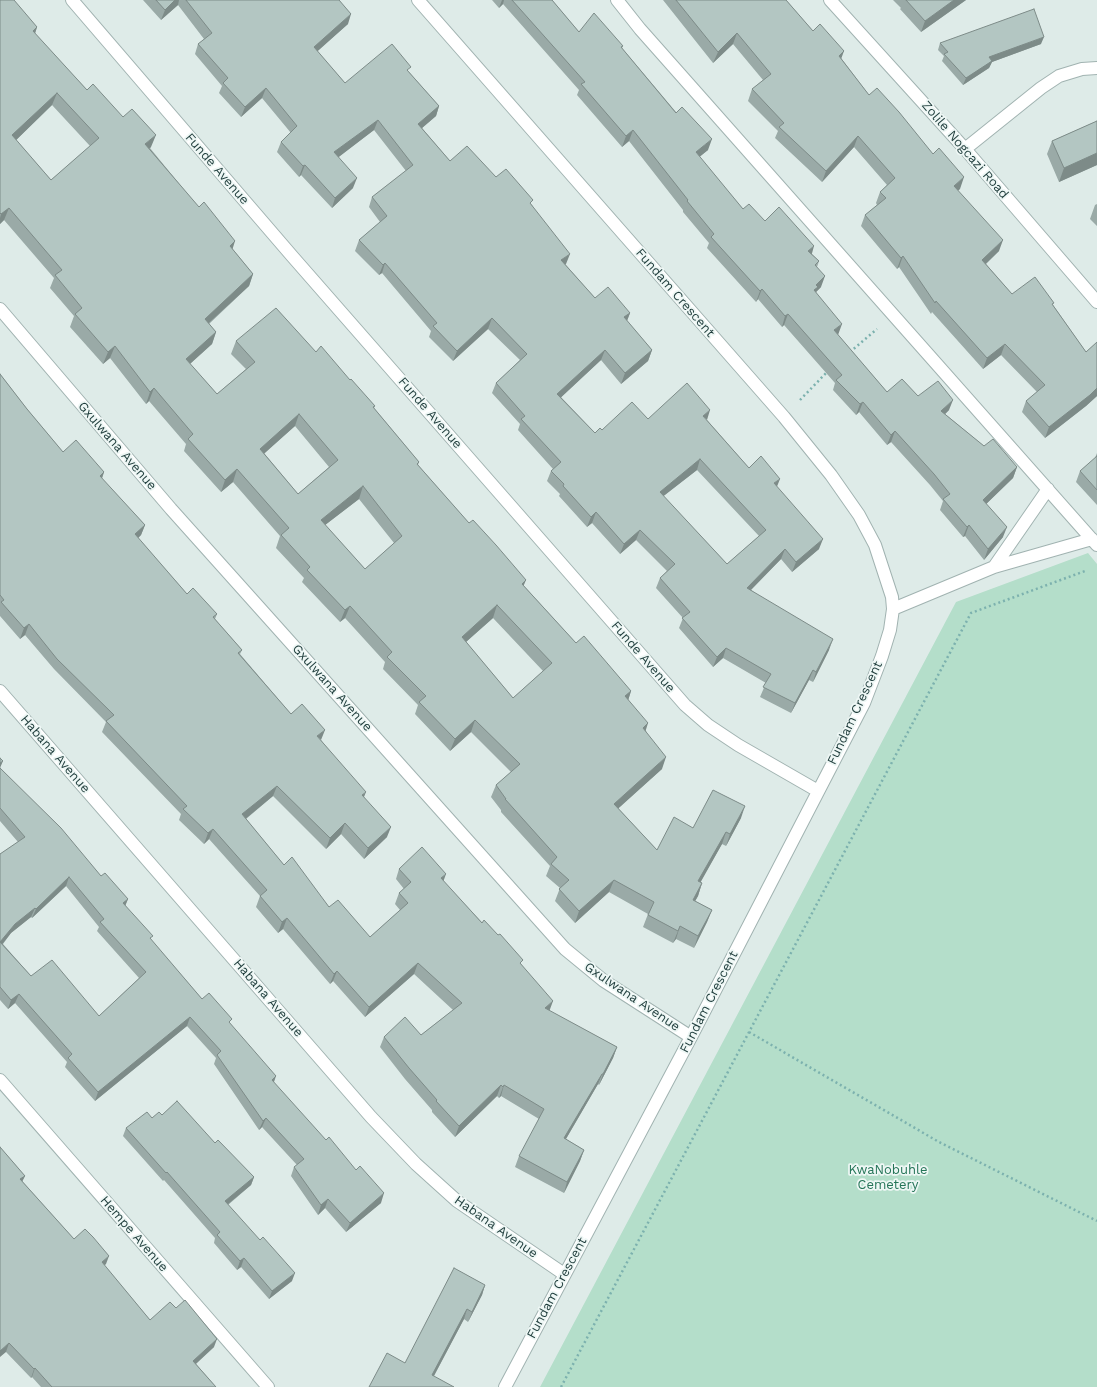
<!DOCTYPE html>
<style>
body{margin:0}
canvas{display:block;background:#deebe8}
</style>
<canvas width="1097" height="1387"></canvas>
<script>
const g = document.querySelector('canvas').getContext('2d');
g.lineJoin = 'round';
function fillPath(path, color) {
  g.fillStyle = color;
  g.fill(path, 'evenodd');
}
function toPath(rows) {
  const path = new Path2D();
  for (const r of rows) {
    path.moveTo(r[0], r[1]);
    for (let i = 2; i < r.length; i += 2) path.lineTo(r[i], r[i + 1]);
  }
  return path;
}
function stroke(path, color, width, dash) {
  g.strokeStyle = color;
  g.lineWidth = width;
  g.lineCap = dash ? 'butt' : 'round';
  g.setLineDash(dash || []);
  g.stroke(path);
}
function write(font, color, halo, rows, align = 'center') {
  g.font = font + ' "Work Sans",sans-serif';
  g.lineWidth = 3.5;
  g.setLineDash([]);
  g.textBaseline = 'middle';
  g.strokeStyle = halo;
  g.fillStyle = color;
  for (const [text, x, y, turn = 0] of rows) {
    g.save();
    g.translate(x, y);
    g.rotate((+turn || 0) * Math.PI / 180);
    g.textAlign = isNaN(turn) ? turn : align;
    if (halo) g.strokeText(text, 0, 0);
    g.fillText(text, 0, 0);
    g.restore();
  }
}
const green = toPath([
 [1088,553,1097,564,1097,1387,540,1387,956,602]
]);
const path = toPath([
 [850,352,877,329],
 [800,400,828,371],
 [749,1032,939,1142,1097,1221],
 [561,1387,971,613,1085,571]
]);
const minor = toPath([
 [72,0,292,256,685,705,708,725,738,745,818,791],
 [418,0,784,417,831,475,859,515,875,545,892,597,893,609,890,630,882,656,864,703,691,1037,505,1387],
 [617,0,640,29,1097,545],
 [830,0,965,149,1097,302],
 [965,149,1041,88,1059,76,1082,69,1097,68],
 [0,309,171,509,565,949,604,981,691,1037],
 [994,567,1048,489],
 [893,609,994,567,1092,539],
 [0,691,371,1117,416,1164,457,1201,564,1274],
 [0,1080,268,1387]
]);
const wall = toPath([
 [0,0,37,27,35,34,87,90,151,147,150,148,253,274,249,286,209,324,216,332,212,344,190,364,217,394,246,369,231,354,236,341,316,352,350,380,375,406,374,408,419,462,418,465,524,586,576,643,631,691,628,700,646,731,662,769,618,808,657,850,693,828,741,818,726,846,722,844,700,882,702,883,698,896,695,901,712,910,707,922,694,948,676,939,673,943,643,927,648,914,609,892,575,923,555,901,560,888,546,876,550,866,501,812,501,810,491,797,496,785,511,772,471,732,450,751,415,714,418,705,383,669,385,662,345,618,340,622,302,582,304,578,276,548,280,536,233,482,221,492,184,451,186,444,149,401,146,404,110,358,103,364,70,327,74,316,50,288,54,278,4,220,0,224],
 [52,105,90,146,51,180,16,140],
 [295,426,329,467,298,494,264,453],
 [359,499,394,543,365,569,325,525],
 [493,618,543,671,513,698,466,642],
 [143,0,248,0,348,24,317,51,345,83,409,72,439,106,436,116,422,128,450,161,496,177,532,205,566,264,565,264,595,298,630,313,627,321,652,350,648,361,621,384,601,360,561,397,595,433,602,430,648,419,707,420,749,468,777,487,819,549,792,572,781,559,751,590,829,650,813,682,809,680,791,713,760,697,766,683,723,658,713,667,679,628,683,618,656,588,660,578,667,571,636,540,620,554,592,523,587,527,559,496,560,494,547,481,551,471,553,469,518,430,520,424,492,393,496,383,520,360,488,329,453,361,429,337,431,331,382,273,379,275,355,251,359,240,380,222,369,207,372,197,406,171,374,130,338,157,353,188,332,208,301,175,299,177,277,152,281,142,291,133,262,98,241,117,219,93,222,86,195,54,198,44,204,39,178,5,161,20],
 [697,470,759,536,727,564,663,496],
 [492,0,552,0,579,32,623,46,622,48,708,150,699,157,743,209,765,221,812,254,819,261,817,267,821,287,816,292,838,335,887,392,918,396,949,410,945,414,984,446,1017,467,1013,478,986,504,1003,537,984,560,965,536,963,537,940,510,943,501,930,485,891,442,887,445,859,412,856,415,833,390,835,383,784,325,782,327,758,299,756,302,707,248,709,243,683,212,683,210,629,141,622,147,577,95,579,90,503,4,499,8],
 [663,0,786,0,813,31,841,58,869,95,960,189,957,190,999,251,986,264,1012,294,1053,305,1086,352,1097,342,1097,396,1086,406,1045,438,1022,412,1026,401,1037,392,1001,355,983,369,932,312,931,314,899,267,897,269,861,226,865,215,877,205,876,203,880,192,887,185,854,147,822,182,775,138,778,131,748,101,752,89,763,80,733,44,713,63],
 [893,0,966,0,921,32,900,9,901,8],
 [940,43,1041,44,992,62,989,68,963,85,942,61,944,56,938,50],
 [1097,121,1097,165,1059,182,1047,154,1052,141],
 [1097,204,1097,226,1090,219,1095,205],
 [0,374,27,409,63,452,104,472,102,479,145,525,141,535,138,538,187,594,217,614,215,619,242,650,240,654,291,714,321,740,364,797,387,837,364,859,341,834,326,849,273,796,246,819,284,865,329,907,370,937,400,910,395,904,399,893,404,889,396,879,399,869,443,881,521,964,549,1011,617,1047,613,1058,599,1085,598,1084,566,1139,584,1150,580,1161,564,1193,515,1167,519,1156,539,1119,501,1096,499,1098,497,1096,455,1137,432,1112,432,1110,405,1079,380,1047,384,1037,421,1035,453,1010,414,974,365,1017,333,981,330,984,283,929,278,933,256,907,260,896,209,839,204,844,179,820,181,814,102,732,106,722,54,669,25,635,20,639,0,616],
 [1097,453,1097,505,1076,482,1080,471,1095,458],
 [0,768,101,876,128,899,125,905,151,940,202,999,230,1024,274,1083,381,1203,346,1232,325,1208,318,1215,291,1176,294,1167,297,1165,262,1127,259,1130,214,1064,216,1058,187,1026,95,1101,65,1067,67,1062,15,1003,8,1009,0,1000,0,854,18,842,0,821],
 [66,886,99,927,97,931,139,978,99,1016,31,976,3,944,11,933,31,917,32,918],
 [162,1115,215,1143,254,1177,251,1185,228,1205,292,1281,269,1299,241,1267,237,1270,214,1243,215,1238,164,1180,163,1181,123,1136,126,1128,152,1118],
 [0,1147,25,1176,22,1181,74,1239,106,1264,104,1265,150,1320,176,1308,214,1347,196,1364,216,1387,41,1387,32,1377,31,1378,6,1352],
 [485,1285,482,1295,468,1322,464,1319,434,1376,405,1363]
]);
const shadedWall = toPath([
 [175,0,179,0,178,5,161,20,165,10],
 [502,0,504,0,503,4,499,8],
 [954,0,966,0,921,32,925,21],
 [351,14,348,24,310,58,314,47],
 [37,27,33,39,33,31],
 [737,33,733,44,713,63,718,52],
 [1044,37,1041,44,992,62,989,68,963,85,966,78,989,57],
 [844,51,840,62,839,56],
 [266,88,262,98,241,117,245,107],
 [57,93,52,105,8,148,12,135],
 [439,106,436,116,415,134,418,124],
 [378,120,374,130,331,163,334,152],
 [633,130,629,141,622,147,626,136],
 [156,135,151,147,141,156,145,144],
 [858,136,854,147,822,182,826,171],
 [712,139,708,150,692,163,696,152],
 [1097,153,1097,165,1059,182,1064,168],
 [305,165,301,175,299,177,303,166],
 [964,177,960,189,950,198,954,186],
 [357,178,353,188,332,208,335,198],
 [9,208,4,220,0,224,0,218,1,214],
 [1003,240,999,251,978,271,982,260],
 [235,241,231,254,230,246],
 [814,246,811,257,808,251],
 [570,254,566,264,558,270,561,260],
 [903,256,899,267,897,269,901,258],
 [385,263,382,273,379,275,383,265],
 [253,274,249,286,200,331,205,319],
 [825,276,821,287,816,292,814,298,810,301,816,285],
 [762,289,758,299,756,302,760,291],
 [630,313,626,323,624,317],
 [788,314,784,325,782,327,785,316],
 [492,318,488,329,453,361,457,351],
 [842,324,838,335,834,330],
 [216,332,212,344,182,371,186,359],
 [1005,344,1001,355,983,369,987,358],
 [115,346,110,358,103,364,108,352],
 [605,350,601,360,554,404,557,394],
 [652,350,648,361,621,384,625,373],
 [154,388,149,401,146,404,150,392],
 [1097,388,1097,396,1086,406,1045,438,1049,427],
 [953,400,949,410,937,422,941,411],
 [863,402,859,412,856,415,860,404],
 [710,410,707,420,703,416],
 [299,414,295,426,256,461,260,449],
 [895,431,891,442,887,445,891,435],
 [700,459,697,470,656,502,660,492],
 [1017,467,1013,478,979,511,983,500],
 [237,469,233,482,221,492,225,480],
 [104,472,100,483,100,476],
 [780,479,776,489,774,483],
 [363,486,359,499,316,532,321,520],
 [596,512,592,523,587,527,591,517],
 [145,525,141,535,131,545,135,534],
 [969,525,965,536,963,537,967,527],
 [1007,527,1003,537,984,560,988,549],
 [640,530,636,540,620,554,624,544],
 [823,539,819,549,792,572,796,562],
 [785,549,781,559,743,598,747,588],
 [526,580,521,592,522,584],
 [497,605,493,618,458,649,462,637],
 [350,606,345,618,340,622,345,610],
 [29,624,25,635,20,639,24,628],
 [833,639,829,650,813,682,816,672],
 [726,648,723,658,713,667,717,657],
 [813,670,809,680,791,713,795,703],
 [631,691,627,704,625,696],
 [475,720,471,732,450,751,455,739],
 [648,723,644,736,643,728],
 [325,730,321,740,317,736],
 [666,757,662,769,610,816,614,804],
 [3,761,0,768,0,763],
 [277,786,273,796,238,825,242,814],
 [366,792,362,802,362,795],
 [745,806,741,818,726,846,730,834],
 [345,823,341,834,326,849,330,838],
 [391,827,387,837,364,859,368,848],
 [213,829,209,839,204,844,208,833],
 [726,832,722,844,694,894,698,881],
 [446,874,442,885,441,878],
 [69,877,66,886,32,918,36,909],
 [614,880,609,892,575,923,579,911],
 [702,883,698,896,689,912,693,900],
 [128,899,124,909,123,903],
 [35,908,31,917,11,933,0,947,0,942,15,924],
 [712,910,707,922,694,948,698,936],
 [287,918,283,929,278,933,282,922],
 [680,926,676,939,673,943,678,931],
 [418,963,414,974,365,1017,369,1007],
 [337,971,333,981,330,984,334,974],
 [19,994,15,1003,8,1009,11,1000],
 [553,1001,549,1012,545,1008],
 [190,1017,187,1026,95,1101,98,1092],
 [617,1047,613,1058,599,1085,603,1074],
 [602,1074,598,1084,560,1149,564,1138],
 [276,1076,273,1085,272,1080],
 [501,1085,497,1096,455,1137,459,1126],
 [504,1085,501,1096,499,1098,503,1087],
 [266,1118,262,1127,259,1130,263,1121],
 [584,1150,580,1161,564,1193,567,1182],
 [25,1176,21,1184,20,1179],
 [254,1177,251,1185,222,1209,225,1201],
 [384,1193,381,1203,346,1232,350,1223],
 [328,1199,325,1208,318,1215,321,1205],
 [109,1256,106,1264,98,1270,102,1262],
 [244,1258,241,1267,237,1270,240,1261],
 [295,1273,292,1281,269,1299,272,1291],
 [485,1285,482,1295,468,1322,472,1312],
 [467,1309,464,1319,429,1385,432,1375],
 [217,1339,214,1347,190,1369,193,1361],
 [9,1343,6,1352,0,1357,0,1351],
 [35,1368,32,1377,31,1378,34,1369]
]);
const building = toPath([
 [0,0,14,0,37,27,33,31,87,90,93,84,123,117,132,109,156,135,145,144,199,207,204,202,235,241,230,246,253,274,205,319,216,332,186,359,217,394,255,362,236,341,276,308,316,352,321,346,350,380,351,379,375,406,373,407,419,462,417,464,469,523,473,520,496,545,526,580,522,584,576,643,584,636,631,691,625,696,648,723,643,728,666,757,614,804,657,850,674,817,693,828,713,790,745,806,730,834,726,832,698,881,702,883,693,900,712,910,698,936,680,926,678,931,648,915,654,902,614,880,579,911,559,889,569,880,551,864,557,857,505,799,506,799,496,785,520,764,475,720,455,739,419,702,426,696,387,657,392,652,350,606,345,610,307,570,310,567,281,535,289,528,237,469,225,480,188,439,193,434,154,388,150,392,115,346,108,352,75,314,82,308,55,275,62,270,9,208,1,214,0,213,0,0],
 [57,93,99,138,51,180,12,135,57,93],
 [299,414,338,460,298,494,260,449,299,414],
 [363,486,402,536,365,569,321,520,363,486],
 [497,605,552,663,513,698,462,637,497,605],
 [156,0,175,0,165,10,156,0],
 [186,0,339,0,351,14,314,47,345,83,392,44,411,67,407,70,439,106,418,124,450,161,467,146,496,177,506,169,533,200,530,203,570,254,561,260,595,298,608,287,630,313,624,317,652,350,625,373,605,350,557,394,595,433,600,428,602,430,632,402,648,419,687,383,710,410,703,416,749,468,761,456,780,479,774,483,823,539,796,562,785,549,747,588,833,639,816,672,813,670,795,703,763,687,771,674,726,648,717,657,682,618,690,612,660,578,675,564,640,530,624,544,596,512,591,517,563,486,564,484,551,471,561,462,521,419,525,416,496,383,527,354,492,318,457,351,433,326,437,323,385,263,383,265,359,240,387,216,372,197,413,165,378,120,334,152,357,178,335,198,305,165,303,166,281,142,297,126,266,88,245,107,223,83,228,78,198,44,212,33,186,0],
 [700,459,766,530,727,564,660,492,700,459],
 [512,0,552,0,579,32,594,13,623,46,621,47,676,113,682,107,712,139,696,152,743,209,749,204,765,221,779,207,814,246,808,251,819,261,815,265,825,276,816,285,818,287,814,290,842,324,834,330,887,392,902,379,918,396,938,381,953,400,941,411,984,446,993,439,1017,467,983,500,1007,527,988,549,969,525,967,527,943,499,950,494,934,474,895,431,891,435,863,402,860,404,836,380,842,375,788,314,785,316,762,289,760,291,711,237,714,234,687,201,688,200,633,130,626,136,581,84,585,82,512,0],
 [676,0,786,0,813,31,820,24,844,51,839,56,869,95,877,88,899,112,933,154,939,148,964,177,954,186,1003,240,982,260,1012,294,1035,277,1054,303,1052,304,1086,352,1097,342,1097,388,1090,395,1049,427,1026,401,1045,385,1005,344,987,358,936,301,935,303,903,256,901,258,865,215,886,198,880,192,895,178,858,136,826,171,779,127,784,123,752,89,771,74,737,33,718,52,676,0],
 [906,0,954,0,925,21,906,0],
 [1034,9,1044,37,989,57,992,61,966,78,944,54,948,52,940,43,1034,9],
 [1097,121,1097,153,1064,168,1052,141,1097,121],
 [0,374,27,409,63,452,76,440,104,472,100,476,145,525,135,534,187,594,193,588,217,614,213,617,242,650,238,653,291,714,302,704,325,730,317,736,366,792,362,795,391,827,368,848,345,823,330,838,277,786,242,814,284,865,292,857,329,907,338,900,370,937,408,903,399,893,411,882,399,869,422,847,446,874,441,878,482,923,484,920,498,935,500,934,523,960,520,963,553,1001,545,1008,617,1047,603,1074,602,1074,564,1138,584,1150,567,1182,519,1156,544,1109,504,1085,503,1087,501,1085,459,1126,436,1101,437,1100,409,1068,384,1037,405,1017,421,1035,462,1003,418,963,369,1007,337,971,334,974,287,918,282,922,260,896,267,890,213,829,208,833,183,809,187,806,106,721,114,715,57,659,29,624,24,628,1,602,4,600,0,595,0,374],
 [1097,456,1097,490,1080,471,1097,456],
 [0,758,3,761,0,763,0,758],
 [0,768,61,828,101,876,105,873,128,899,123,903,153,936,150,938,202,999,209,993,232,1019,229,1022,276,1076,272,1080,326,1140,329,1137,356,1170,360,1166,384,1193,350,1223,328,1199,321,1205,294,1167,304,1159,266,1118,263,1121,217,1055,221,1051,190,1017,98,1092,68,1058,72,1054,19,994,11,1000,0,987,0,854,25,837,0,808,0,768],
 [69,877,104,919,100,922,146,972,99,1016,52,960,31,976,0,942,15,924,35,908,36,909,69,877],
 [177,1101,215,1143,218,1140,254,1177,225,1201,260,1240,263,1237,295,1273,272,1291,244,1258,240,1261,217,1235,220,1232,167,1172,166,1173,126,1128,147,1112,152,1118,159,1112,162,1115,177,1101],
 [0,1147,25,1176,20,1179,74,1239,85,1229,93,1237,109,1256,102,1262,150,1320,170,1302,176,1308,185,1300,217,1339,193,1361,216,1387,52,1387,35,1368,34,1369,9,1343,0,1351,0,1147],
 [454,1268,485,1285,472,1312,467,1309,432,1375,454,1387,369,1387,387,1353,405,1363,454,1268]
]);
const streetNames = [
 ["Zolile Nogcazi Road",965,150,49],
 ["Funde Avenue",217,169,49],
 ["Fundam Crescent",675,293,49],
 ["Funde Avenue",430,413,49],
 ["Gxulwana Avenue",117,446,49],
 ["Funde Avenue",643,657,49],
 ["Gxulwana Avenue",332,688,48],
 ["Fundam Crescent",855,713,-65],
 ["Habana Avenue",55,754,49],
 ["Gxulwana Avenue",632,997,34],
 ["Habana Avenue",268,998,49],
 ["Fundam Crescent",709,1002,-63],
 ["Habana Avenue",496,1227,35],
 ["Hempe Avenue",134,1234,49],
 ["Fundam Crescent",557,1288,-62]
];
const parkNames = [
 ["KwaNobuhle",888,1170],
 ["Cemetery",888,1185]
];
fillPath(green, '#b4deca');
stroke(minor, '#a1b3b1', 14);
stroke(path, '#7cb1ae', 2.5, [2, 3]);
stroke(minor, '#fff', 12);
fillPath(wall, '#9aaaa7');
fillPath(shadedWall, '#7d8b88');
fillPath(building, '#b3c6c2');
stroke(building, '#7d8b88', 1);
write('13px', '#1e3c3b', '#eef7f5', streetNames);
write('13px', '#257558', '#eef7f5', parkNames);
</script>
